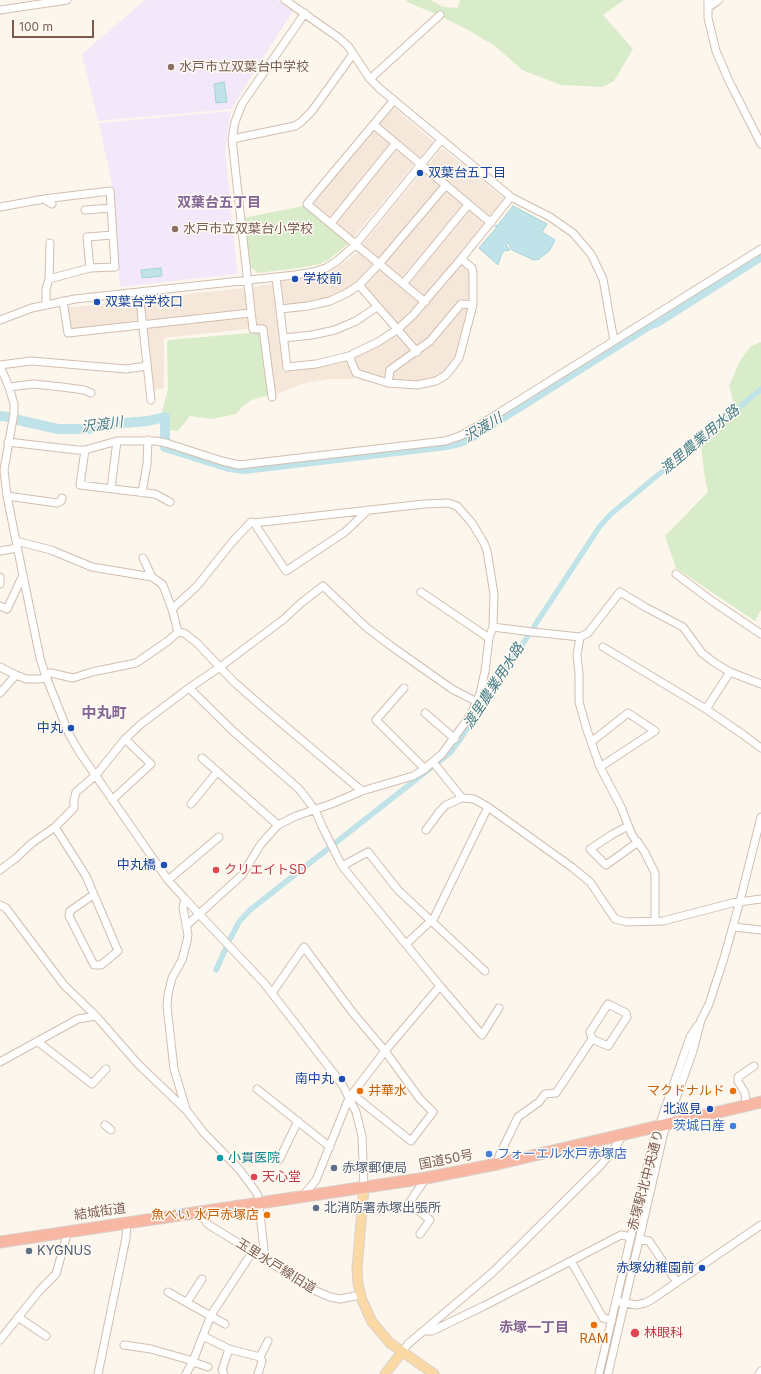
<!DOCTYPE html>
<meta charset="utf-8">
<style>
body{margin:0}
#map{position:relative;width:761px;height:1374px;overflow:hidden;background:#fdf6ec;font-family:Inter,sans-serif}
canvas{display:block}
.scale{position:absolute;left:12px;top:20px;width:82px;height:18px;box-sizing:border-box;border:2px solid #7a5c4d;border-top:0;padding-left:5px;font-size:12px;line-height:14px;white-space:nowrap;color:#7a5c4d;-webkit-text-stroke:3px #fffaf3;paint-order:stroke}
</style>
<div id="map">
<canvas width="761" height="1374"></canvas>
<div class="scale">100 m</div>
</div>
<script>
const g = document.querySelector('canvas').getContext('2d');
g.lineJoin = 'round';
function fillPath(path, color) {
  g.fillStyle = color;
  g.fill(path, 'evenodd');
}
function toPath(rows) {
  const path = new Path2D();
  for (const r of rows) {
    path.moveTo(r[0], r[1]);
    for (let i = 2; i < r.length; i += 2) path.lineTo(r[i], r[i + 1]);
  }
  return path;
}
function stroke(path, color, width, dash) {
  g.strokeStyle = color;
  g.lineWidth = width;
  g.lineCap = dash ? 'butt' : 'round';
  g.setLineDash(dash || []);
  g.stroke(path);
}
function write(font, color, halo, rows, align = 'center') {
  g.font = font + ' Inter,"Noto Sans JP",sans-serif';
  g.lineWidth = 3;
  g.setLineDash([]);
  g.textBaseline = 'middle';
  g.strokeStyle = halo;
  g.fillStyle = color;
  for (const [text, x, y, turn = 0] of rows) {
    g.save();
    g.translate(x, y);
    g.rotate((+turn || 0) * Math.PI / 180);
    g.textAlign = isNaN(turn) ? turn : align;
    if (halo) g.strokeText(text, 0, 0);
    g.fillText(text, 0, 0);
    g.restore();
  }
}
const residential = toPath([
 [393,107,432,140,433,143,419,160,378,124],
 [373,131,375,131,391,144,331,218,329,218,313,205,312,203],
 [398,147,416,162,353,238,335,224,335,222],
 [441,149,443,149,506,200,489,219,426,167],
 [424,170,442,184,442,187,381,259,378,259,361,246],
 [446,190,448,191,464,204,464,207,404,279,401,279,385,266,385,263],
 [470,209,486,223,486,225,423,298,408,285,407,282,468,210],
 [358,251,375,265,358,283,346,291,328,299,317,302,284,306,282,304,279,282,311,278,329,272,348,260],
 [460,265,463,265,470,271,470,301,469,302,459,302,427,341,417,349,401,331,415,318],
 [379,268,420,302,420,305,399,325,397,325,362,284],
 [274,284,283,371,312,368,347,360,349,361,355,379,328,379,302,384,275,395,273,394,254,325,250,287],
 [244,288,247,309,245,311,147,322,145,321,142,299],
 [137,300,139,321,137,323,71,330,66,308],
 [463,308,468,308,469,310,460,346,455,359,447,370,436,377,428,380,415,382,393,381,392,379,394,370,428,348],
 [245,317,248,318,249,327,248,329,164,338,164,388,153,390,145,330,147,327],
 [398,333,413,351,386,379,359,371,357,370,354,359,355,357,378,346]
]);
const education = toPath([
 [145,0,277,0,293,11,249,80,232,109,98,121,82,54],
 [231,111,225,149,237,268,237,274,120,287,113,189,99,123]
]);
const green = toPath([
 [406,0,430,0,444,7,458,8,460,0,624,0,603,15,633,49,614,81,602,87,561,85,522,70,495,46,468,30,436,14,409,3],
 [303,206,349,243,330,259,320,264,299,268,258,273,249,266,243,218],
 [260,332,261,333,270,395,258,398,250,401,242,407,236,414,212,419,190,416,178,431,167,430,169,415,161,415,168,389,167,342,169,340],
 [761,342,761,610,755,621,676,568,665,536,708,492,704,473,701,445,736,411,729,386,740,361,750,347]
]);
const water = toPath([
 [224,82,227,102,216,103,214,84,224,82],
 [513,206,547,224,542,232,555,240,550,250,539,259,534,260,512,250,508,243,506,245,510,250,504,251,502,253,498,265,479,248,496,228,496,225,497,226,513,206],
 [161,268,162,276,142,278,141,270,161,268]
]);
const canal = toPath([
 [216,970,230,939,239,922,250,910,451,752,459,741,600,526,611,514,761,389]
]);
const river = toPath([
 [0,416,8,417],
 [18,420,58,429,89,429,100,424,112,424,148,421,165,417,165,440],
 [165,445,165,447,229,467,244,469,447,445,460,442,471,437,649,325,657,322,761,256]
]);
const minor = toPath([
 [285,0,339,38,348,46,370,79,379,88,511,197,550,217,573,233,591,254,603,279,614,341],
 [708,0,708,18,716,51,729,81,761,144],
 [709,7,719,0],
 [0,10,67,0],
 [370,79,440,15],
 [394,100,307,204,425,302],
 [374,125,491,223],
 [232,139,295,126,301,122,312,111,353,54],
 [44,199,110,191,115,267,90,268,49,279,46,289,46,304],
 [0,207,44,199,52,204],
 [85,210,111,208],
 [331,223,395,144],
 [90,268,87,237,113,235],
 [276,277,287,367,316,364,349,356,378,342,398,329,413,315,461,259,511,197],
 [49,279,50,243],
 [403,284,468,205],
 [359,285,417,352],
 [139,292,151,400],
 [63,301,68,333,250,313],
 [280,309,308,306,330,301,347,293,359,285,379,264,446,185],
 [0,320,32,308,75,299,295,275,313,272,326,268,337,261,355,245,441,140],
 [283,338,312,335,335,330,356,321,377,307],
 [349,356,356,373,388,383,417,385,436,381,446,375,454,365,459,358,473,305,473,273,472,268,461,259],
 [0,365,31,361,126,369,147,366],
 [0,366,9,387,14,404,14,413,4,470,7,496,16,541,40,658,45,674,69,734,80,753,168,880,185,899,264,983,342,1084,356,1112,362,1136,364,1187],
 [388,383,390,370,430,341,461,304,473,305],
 [9,387,34,384,62,387,84,390,91,393],
 [272,397,263,329,253,329,232,139,235,122,242,104,305,13],
 [8,442,77,450,85,450,117,441,156,441,166,443,222,461,239,465,445,441,460,436,478,426,761,249],
 [85,450,80,485,155,494,170,502],
 [111,489,117,441],
 [142,493,147,464,148,440],
 [7,496,57,503,61,501,62,498],
 [254,523,286,571,345,532,368,510],
 [16,541,51,550,92,567,152,577,162,584,164,588,172,609,178,632],
 [0,551,17,548],
 [143,558,152,577],
 [676,574,712,601,761,634],
 [0,577,0,584],
 [421,592,489,638],
 [0,606,7,609,23,575],
 [172,609,197,586,233,541,251,522,254,523,424,504,448,503,457,506,472,523,484,543,487,551,494,594,493,627,489,638,485,671,480,694,470,716,442,754,423,770,413,776,362,791,331,804,296,816,278,825,261,844,242,875,186,926],
 [493,627,532,632,580,637,588,633,620,592,645,607,683,627,702,653,715,663,730,672,761,684],
 [178,632,184,633,197,643,234,682,259,704,362,791],
 [580,637,577,655,579,674,579,702,587,730,600,767,621,807,632,835,644,851,655,873,655,921],
 [603,647,706,709,745,736,761,748],
 [0,667,16,675,26,679,38,679,47,678],
 [45,674,51,673,73,678,92,672,136,663,168,641,178,632],
 [189,688,234,732,299,789,306,798,315,810,322,826,342,866,440,986,482,1035,499,1008],
 [404,688,376,720,425,769],
 [0,693,16,675],
 [706,709,730,672],
 [425,713,455,739],
 [591,742,628,713,655,731,600,767],
 [202,758,278,825],
 [433,762,462,798],
 [112,800,151,764,125,739],
 [191,804,217,772],
 [628,826,613,834,590,849,606,865,638,842],
 [55,827,86,876,118,951,101,965,94,965,69,916,70,911,93,895],
 [426,830,440,811,446,805,462,798,474,799,488,807,573,868,590,882,615,919,627,922,663,921,732,903,761,899],
 [342,866,368,852,398,890,485,971],
 [0,870,16,858,32,843,55,827,74,808,74,800,76,792,96,775,125,739,141,724,189,688,220,667,284,619,301,603,323,586,366,627,391,646,452,689,477,702],
 [168,880,219,837],
 [185,899,183,908,188,935,187,941,182,960,172,978,168,994,167,1006,174,1069,186,1109],
 [0,905,6,908,64,985,96,1016,138,1064,187,1111,204,1133,239,1169,256,1192,258,1196,265,1259],
 [734,927,761,930],
 [406,944,434,918,488,807],
 [272,993,304,947,353,1013,385,1051,420,1099,433,1112,411,1141,352,1094],
 [37,1041,92,1084,106,1069],
 [0,1062,78,1019,96,1016],
 [257,1089,330,1147],
 [746,1105,745,1093,738,1081,738,1077,754,1066],
 [105,1125,111,1130],
 [279,1160,298,1121],
 [497,1164,499,1156,518,1117,539,1102,545,1094,556,1093,592,1039,590,1032,608,1004,626,1013,627,1017,608,1046,592,1039],
 [302,1197,316,1180,349,1098,385,1051,440,986],
 [203,1211,206,1222,209,1225,316,1291,330,1297,340,1299,360,1295],
 [420,1234,430,1220,409,1203,426,1178],
 [640,1239,649,1241,677,1282],
 [571,1261,603,1318,612,1320],
 [168,1292,225,1324],
 [187,1302,202,1279],
 [620,1302,636,1305,645,1303,651,1300,761,1225],
 [18,1317,46,1336],
 [424,1331,432,1331,484,1306,621,1235,631,1237],
 [203,1336,229,1349,260,1357,262,1361,258,1374],
 [0,1340,40,1290,56,1274,68,1231],
 [124,1345,151,1349,193,1361],
 [402,1352,408,1344,493,1272,600,1166,610,1154,620,1140,618,1135],
 [260,1357,268,1341],
 [193,1362,208,1367],
 [98,1374,126,1238,127,1222],
 [186,1374,193,1361,211,1315,253,1251],
 [224,1374,222,1370,229,1349],
 [599,1374,652,1146,690,1037,698,1025],
 [608,1374,664,1132,693,1051,701,1020,709,1004,724,958,740,901,761,817],
 [759,1374,761,1371]
]);
const major = toPath([
 [364,1187,357,1269,358,1284,362,1300,372,1322,390,1343,434,1374],
 [385,1374,402,1352]
]);
const highway = toPath([
 [0,1242,426,1178,497,1164,761,1102]
]);
const markers = [
 [171,67,4,"#8d6e63"],
 [420,173,4,"#1a4fb4"],
 [175,229,4,"#8d6e63"],
 [295,279,4,"#1a4fb4"],
 [97,302,4,"#1a4fb4"],
 [71,728,4,"#1a4fb4"],
 [164,865,4,"#1a4fb4"],
 [216,870,4,"#e0444e"],
 [342,1079,4,"#1a4fb4"],
 [360,1091,4,"#e8710a"],
 [733,1091,4,"#e8710a"],
 [710,1109,4,"#1a4fb4"],
 [733,1126,4,"#3f7fe0"],
 [489,1154,4,"#3f7fe0"],
 [220,1158,4,"#0f9aa8"],
 [334,1168,4,"#5c6f8a"],
 [254,1177,4,"#e0444e"],
 [316,1208,4,"#5c6f8a"],
 [267,1215,4,"#e8710a"],
 [29,1251,4,"#5c6f8a"],
 [702,1268,4,"#1a4fb4"],
 [594,1325,4,"#e8710a"],
 [635,1333,5,"#e0444e"]
];
const educationNames = [
 ["水戸市立双葉台中学校",179,67],
 ["水戸市立双葉台小学校",183,229]
];
const transitNames = [
 ["双葉台五丁目",428,173,"left"],
 ["学校前",303,279,"left"],
 ["双葉台学校口",105,302,"left"],
 ["中丸",63,728],
 ["中丸橋",156,865],
 ["南中丸",334,1079],
 ["北巡見",702,1109],
 ["赤塚幼稚園前",694,1268]
];
const healthNames = [
 ["クリエイトSD",224,870],
 ["天心堂",262,1177],
 ["林眼科",644,1333]
];
const foodNames = [
 ["井華水",368,1091,"left"],
 ["マクドナルド",725,1091],
 ["魚べい 水戸赤塚店",259,1215],
 ["RAM",594,1339,"center"]
];
const shopNames = [
 ["茨城日産",725,1126],
 ["フォーエル水戸赤塚店",497,1154,"left"]
];
const cultureNames = [
 ["小貫医院",228,1158]
];
const streetNames = [
 ["国道50号",446,1160,-11],
 ["赤塚駅北中央通り",646,1180,-75],
 ["結城街道",100,1212,-8],
 ["玉里水戸線旧道",276,1266,32]
];
const serviceNames = [
 ["赤塚郵便局",342,1168],
 ["北消防署赤塚出張所",324,1208],
 ["KYGNUS",37,1251]
];
const neighbourhoodNames = [
 ["双葉台五丁目",219,203],
 ["赤塚一丁目",534,1328]
];
const waterNames = [
 ["沢渡川",102,425,-8],
 ["沢渡川",483,428,-31],
 ["渡里農業用水路",700,440,-40],
 ["渡里農業用水路",494,686,-57]
];
const quarterNames = [
 ["中丸町",104,713]
];
fillPath(residential, '#f5e8da');
fillPath(education, '#f3e8fa');
fillPath(green, '#d8ecc9');
fillPath(water, '#bfe3e8');
stroke(water, '#a5d3da', 1);
stroke(canal, '#bfe3e8', 5.5);
stroke(river, '#bfe3e8', 10);
stroke(minor, '#d1beb0', 9);
stroke(major, '#dad1cd', 11);
stroke(highway, '#dad1cd', 13);
stroke(minor, '#fff', 7);
stroke(major, '#fbd9a5', 9);
stroke(highway, '#f7b7a3', 11);
for (const [x, y, r, color] of markers) {
  const dot = new Path2D();
  dot.arc(x, y, r, 0, 2 * Math.PI);
  g.fillStyle = color;
  g.fill(dot);
  stroke(dot, '#fffaf3', 1.5);
}
write('13px', '#785e54', '#fffaf3', educationNames, 'left');
write('13px', '#164399', '#fffaf3', transitNames, 'right');
write('13px', '#be3a42', '#fffaf3', healthNames, 'left');
write('13px', '#c56008', '#fffaf3', foodNames, 'right');
write('13px', '#366cbe', '#fffaf3', shopNames, 'right');
write('13px', '#0d838f', '#fffaf3', cultureNames, 'left');
write('13px', '#7a5c4d', '#fffaf3', streetNames);
write('13px', '#4e5e75', '#fffaf3', serviceNames, 'left');
write('bold 14px', '#846695', '#fffaf3', neighbourhoodNames);
write('italic 14px', '#437c86', '#fffaf3', waterNames);
write('bold 15px', '#846695', '#fffaf3', quarterNames);
</script>
